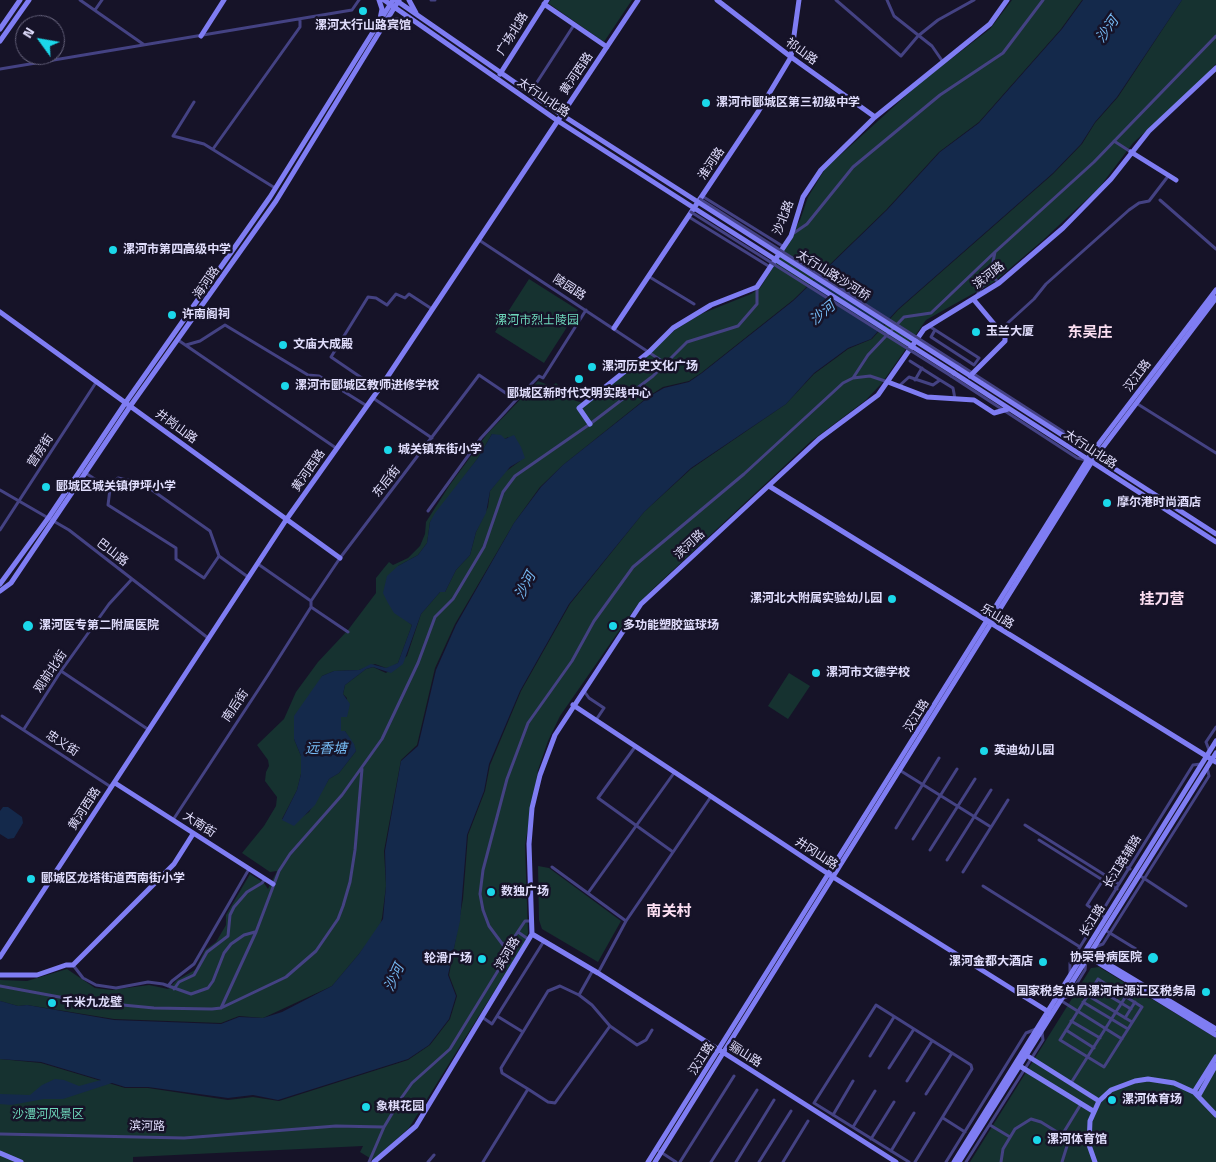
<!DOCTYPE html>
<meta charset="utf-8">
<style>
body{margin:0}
#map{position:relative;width:1216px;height:1162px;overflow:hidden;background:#161328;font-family:"Titillium Web",sans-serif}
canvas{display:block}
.north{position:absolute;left:15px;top:15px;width:50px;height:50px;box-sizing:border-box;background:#161328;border:1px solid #67647d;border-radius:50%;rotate:302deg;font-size:14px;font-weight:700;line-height:20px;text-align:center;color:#e0ddfc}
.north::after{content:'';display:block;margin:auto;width:18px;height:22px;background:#1bd8ea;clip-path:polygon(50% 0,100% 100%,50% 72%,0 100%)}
</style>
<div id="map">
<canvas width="1216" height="1162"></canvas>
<div class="north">N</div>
</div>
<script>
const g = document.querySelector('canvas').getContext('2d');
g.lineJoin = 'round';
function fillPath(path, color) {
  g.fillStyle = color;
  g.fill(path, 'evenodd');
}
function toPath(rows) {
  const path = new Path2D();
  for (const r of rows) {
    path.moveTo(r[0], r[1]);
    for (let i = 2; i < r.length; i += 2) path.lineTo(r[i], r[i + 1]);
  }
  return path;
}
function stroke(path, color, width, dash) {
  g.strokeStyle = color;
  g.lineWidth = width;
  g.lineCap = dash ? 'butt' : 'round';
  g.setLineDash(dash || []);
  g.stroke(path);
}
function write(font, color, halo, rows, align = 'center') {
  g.font = font + ' "Titillium Web","Noto Sans SC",sans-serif';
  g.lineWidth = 5;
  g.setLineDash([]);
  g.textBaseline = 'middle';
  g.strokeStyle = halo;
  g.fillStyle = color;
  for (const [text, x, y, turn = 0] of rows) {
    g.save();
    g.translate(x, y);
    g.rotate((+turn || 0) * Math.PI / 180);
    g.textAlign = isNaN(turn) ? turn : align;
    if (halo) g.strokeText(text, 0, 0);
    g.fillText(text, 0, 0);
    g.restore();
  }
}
const green = toPath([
 [551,0,632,0,604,42,548,3],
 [1012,0,1082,0,1061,29,979,122,939,152,886,210,793,300,701,373,689,381,663,387,649,396,563,465,540,487,514,523,455,624,435,668,417,745,401,760,384,851,386,886,382,918,379,928,359,954,332,986,263,1018,239,1016,221,1023,114,1019,27,1005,18,1006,0,1001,0,980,27,981,67,969,95,988,112,990,149,985,168,989,177,980,195,970,205,950,216,942,226,925,226,915,250,874,264,883,268,889,277,871,270,872,242,853,264,826,276,806,277,797,265,781,266,772,269,766,268,760,257,745,284,719,296,692,318,662,348,630,376,593,376,578,384,568,389,562,393,565,408,558,420,546,425,534,426,522,449,486,487,434,538,381,551,386,556,383,573,400,587,404,644,359,675,330,701,314,751,294,760,288,779,258,800,220,808,197,825,169,921,82,990,29],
 [492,434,505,439,508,437,520,461,505,472,490,491,488,507,476,532,470,555,456,570,445,592,440,592,421,614,407,656,386,673,373,667,366,669,345,685,343,694,347,698,341,717,341,731,345,731,356,751,339,773,329,779,309,812,302,817,282,819,297,790,301,774,301,756,294,739,322,676,334,671,359,670,375,664,386,668,391,667,398,663,412,625,408,622,398,566,418,555,427,543,430,522,478,458],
 [1182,0,1216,0,1216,64,1196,86,1133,143,1099,188,1042,241,994,282,926,320,882,383,866,400,810,442,656,586,638,604,612,641,560,716,548,741,538,770,525,845,528,933,525,942,409,1128,373,1160,360,1152,363,1146,133,1157,133,1162,0,1162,0,1059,41,1063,125,1088,148,1088,228,1100,253,1097,279,1101,408,1060,430,1045,450,1019,457,996,449,975,463,899,468,835,485,791,490,765,521,691,570,604,644,512,691,469,786,404,814,374,836,358,848,349,872,339,898,310,1053,174,1082,144,1095,123,1118,97],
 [529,279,578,310,544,363,495,332],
 [789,673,810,686,788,719,768,706],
 [538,866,549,868,621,921,598,962,542,929,539,920],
 [1099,967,1216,1038,1216,1162,970,1162,1091,968]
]);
const water = toPath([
 [1083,0,1182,0,1117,97,1095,122,1081,144,1053,173,897,310,871,339,848,348,814,373,786,404,691,468,644,512,569,604,520,691,489,764,484,791,467,835,460,921,448,975,456,996,449,1019,429,1045,408,1059,278,1100,253,1095,228,1098,148,1087,125,1087,112,1083,63,1099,44,1099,11,1105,0,1104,0,1094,30,1095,42,1085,55,1079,64,1080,79,1086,101,1080,41,1062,0,1059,0,1001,18,1006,27,1005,114,1020,221,1024,239,1017,263,1018,282,1012,332,986,359,954,383,919,386,886,385,851,401,761,418,746,436,670,456,625,514,523,541,487,563,465,650,396,664,388,689,382,702,373,793,301,887,210,940,152,979,123,1062,29],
 [492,434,501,435,505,439,514,435,521,447,525,458,510,467,490,491,486,513,476,532,470,555,456,570,445,592,440,592,421,614,403,664,391,673,373,667,366,669,345,685,343,694,350,704,347,717,341,717,341,731,345,731,354,744,356,751,339,773,329,779,315,805,294,826,282,820,297,790,301,774,301,756,294,739,294,716,322,676,334,671,359,670,371,664,386,668,398,663,412,625,394,613,388,603,383,593,387,576,398,566,418,555,427,543,430,522,435,513,478,458],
 [3,807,8,807,22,817,23,823,14,838,8,839,0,834,0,811]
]);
const street = toPath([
 [80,0,143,44],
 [431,0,435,0],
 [836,0,901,56,918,36,938,20,974,0],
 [887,0,894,16,932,46,943,62],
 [95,10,102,0],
 [0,69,352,10,359,0],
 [530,93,574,25],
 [194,102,173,136,204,144,275,188],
 [1114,141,1131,152],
 [213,149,300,27,300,19],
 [702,196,784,247],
 [1160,200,1216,249],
 [689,217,770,267],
 [791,235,807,224,853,167,940,95,1003,53,1043,0],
 [479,240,665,363],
 [990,274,999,283],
 [648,276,694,304],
 [977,295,991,272,995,252,1094,162,1216,36],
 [929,326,979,358,974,365,931,337,935,330],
 [1000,330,1034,299,1046,284,1129,210,1139,203,1149,201,1169,175],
 [178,340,336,448],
 [186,345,200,341,225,325,308,375,319,376,367,406],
 [910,361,940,380],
 [960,365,1084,445,1088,450],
 [951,376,1077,458,1086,460],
 [853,378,868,355,904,317,931,313,995,252],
 [915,380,922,368],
 [899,386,909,377,933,385,940,380,953,388,955,399],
 [378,389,331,357,368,297,376,298,387,305,396,294,405,298,409,294,432,309],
 [373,398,432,438],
 [1136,403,1216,453],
 [81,470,110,489],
 [0,490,69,530,208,638],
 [428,511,481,438,516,400],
 [0,530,97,381],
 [219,556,204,578,176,559,176,548,108,505,110,489,118,478,142,483,210,531,219,556,248,577],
 [258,564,311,601],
 [311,607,348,632],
 [61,671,149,730],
 [584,691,589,698,604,708,596,720],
 [2,716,111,787],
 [24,729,61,671,109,604,132,579],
 [635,747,598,798,673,852],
 [1209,750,1206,742,1216,727],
 [901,771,991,827],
 [173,820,268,675,311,607,311,601,340,558,473,383,479,375,516,400,539,376,543,378,586,310],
 [1025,825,1108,877,1133,836],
 [896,828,939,758],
 [913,839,957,769],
 [1039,840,1117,889],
 [930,850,975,779],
 [947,860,991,790],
 [1117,861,1130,869],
 [552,867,626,921],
 [963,872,1008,800],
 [1139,875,1186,906],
 [1108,877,1119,884],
 [1103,880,1087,905,1106,918],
 [983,886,1080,947],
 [588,893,674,773],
 [1105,930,1136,949],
 [518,932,528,939],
 [503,944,511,942,525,921,530,921],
 [1095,947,1103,944,1209,776,1207,767],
 [1086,961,1085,970,1069,996,1060,1000,1122,1039],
 [73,965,83,978,96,985,116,988,148,982,163,984,191,994,208,988,213,981,224,953,231,944,244,935,255,932],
 [598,973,626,921,710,798],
 [1070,973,1070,963,1193,765,1201,764],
 [1098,979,1142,1007,1104,1067,1060,1040,1098,979],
 [0,986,81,1001,154,1008,212,1009,221,1008,286,977,316,951,338,919,343,906,350,882,355,850,362,769],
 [168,986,172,981,194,964,249,869],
 [1093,986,1131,1009],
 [174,989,179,982,194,975,207,952,228,936,230,915,234,907,247,892,262,883,265,879],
 [1087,995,1132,1022],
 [1083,1002,1128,1029],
 [221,1008,256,932,279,871,290,854,342,795,382,739,418,663,435,617,453,599,484,547,503,492,515,476,590,424,653,376,687,342,738,326,757,304,757,287],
 [497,1016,523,1032],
 [482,1017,492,1024,544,941],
 [1125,1018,1135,1002],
 [1071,1021,1100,1038],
 [610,1026,637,1045,646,1040,652,1030],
 [1066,1030,1094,1048],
 [870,1056,894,1017],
 [889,1068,914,1029],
 [907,1081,932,1041],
 [1071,1083,1133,985],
 [528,1089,548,1102,555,1103,610,1026,592,1005,579,995],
 [926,1094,952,1053],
 [833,1115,853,1081],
 [943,1118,965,1132],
 [990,1125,1010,1137],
 [853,1127,875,1091],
 [0,1134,184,1138,336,1126,384,1127],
 [1062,1135,1081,1104],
 [871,1139,894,1102],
 [656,1149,676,1162],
 [891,1151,914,1113],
 [369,1162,384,1127,402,1097,412,1083,450,1049,507,956,506,949,489,926,483,910,480,894,483,870,507,779,528,723,572,661,594,621,633,567,744,474,843,383,853,378,870,376,888,382],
 [428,1162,434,1155],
 [483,1162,528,1089,502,1073,501,1068,548,991,560,986,579,995,593,970],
 [680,1162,734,1076],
 [711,1162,757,1090],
 [736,1162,774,1100],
 [759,1162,791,1111],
 [783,1162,808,1121],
 [909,1162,814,1103,876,1005,971,1065,972,1069,915,1162],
 [946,1162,1026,1033,1036,1029],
 [966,1162,1043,1040,1042,1032],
 [1001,1162,1003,1149,1015,1129,1031,1119,1041,1122,1062,1135,1067,1146,1062,1162]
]);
const secondary = toPath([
 [379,0,382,9,380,19],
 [384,0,558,121,694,208],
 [409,0,416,13],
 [717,0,791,57,875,117],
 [397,1,562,115,698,202],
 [544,4,607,47],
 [384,25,392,20,412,20],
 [0,29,20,0],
 [201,36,224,0],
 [0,41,29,0],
 [500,74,547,0],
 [1131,152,1176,180],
 [0,312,340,558],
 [614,328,758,112,791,57,799,0],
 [958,368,1216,534],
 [954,373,1216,542],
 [970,376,1005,341,1005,337,974,300],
 [888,382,927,397,974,400,994,413,1008,409],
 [590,424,579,408,649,352,673,328,711,305,757,287,791,236,803,197,821,170,875,117,990,24,1007,0],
 [769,486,1216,762],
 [0,584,49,517,126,402,270,197,393,0],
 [0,591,11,583,131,405,276,201,399,0],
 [573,705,833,877,1052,1014],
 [115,783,273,884],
 [532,934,598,973,896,1162],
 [1088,952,1216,1029],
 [1086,955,1216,1035],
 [0,957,286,520,384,382,638,0],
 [0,975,37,975,66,965,73,965,174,864,193,834],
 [1026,1055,1099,1101],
 [1216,1057,1194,1092,1216,1115],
 [1018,1065,1093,1111],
 [1199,1095,1216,1065],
 [0,1153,21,1162],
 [374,1162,416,1126,532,934,529,844,532,808,540,775,555,735,641,604,819,439,878,395,924,329,999,283,1063,228,1111,179,1149,131,1216,68],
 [648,1162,1091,454,1216,290],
 [655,1162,1091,463,1216,298],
 [954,1162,1216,741],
 [959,1162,1216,753],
 [1095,1162,1089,1145,1090,1121,1099,1101,1111,1090,1135,1081,1148,1079,1174,1083,1198,1094]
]);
const streetBridge = toPath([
 [700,199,960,365],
 [691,212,951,376]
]);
const secondaryBridge = toPath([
 [698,202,958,368],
 [694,208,954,373]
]);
const markers = [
 [363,11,5,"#1bd8ea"],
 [706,103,5,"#1bd8ea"],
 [113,250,5,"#1bd8ea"],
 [172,315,5,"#1bd8ea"],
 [976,332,5,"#1bd8ea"],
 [283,345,5,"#1bd8ea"],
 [592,367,5,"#1bd8ea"],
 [579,379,5,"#1bd8ea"],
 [285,386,5,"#1bd8ea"],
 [388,450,5,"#1bd8ea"],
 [46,487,5,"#1bd8ea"],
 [1107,503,5,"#1bd8ea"],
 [892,599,5,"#1bd8ea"],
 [28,626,6,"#1bd8ea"],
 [613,626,5,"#1bd8ea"],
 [816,673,5,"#1bd8ea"],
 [984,751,5,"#1bd8ea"],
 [31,879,5,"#1bd8ea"],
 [491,892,5,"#1bd8ea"],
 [1153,958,6,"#1bd8ea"],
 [482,959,5,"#1bd8ea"],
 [1043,962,5,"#1bd8ea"],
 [1206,992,5,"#1bd8ea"],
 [52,1003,5,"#1bd8ea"],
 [1112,1100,5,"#1bd8ea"],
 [366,1107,5,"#1bd8ea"],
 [1037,1140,5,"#1bd8ea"]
];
const poiNames = [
 ["漯河太行山路宾馆",363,26,"center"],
 ["漯河市郾城区第三初级中学",716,103],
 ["漯河市第四高级中学",123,250],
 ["许南阁祠",182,315],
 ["玉兰大厦",986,332],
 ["文庙大成殿",293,345],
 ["漯河历史文化广场",602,367],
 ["漯河市郾城区教师进修学校",295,386],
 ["郾城区新时代文明实践中心",579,394,"center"],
 ["城关镇东街小学",398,450],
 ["郾城区城关镇伊坪小学",56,487],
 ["摩尔港时尚酒店",1117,503],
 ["漯河北大附属实验幼儿园",882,599,"right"],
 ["漯河医专第二附属医院",39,626],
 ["多功能塑胶篮球场",623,626],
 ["漯河市文德学校",826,673],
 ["英迪幼儿园",994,751],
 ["郾城区龙塔街道西南街小学",41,879],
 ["数独广场",501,892],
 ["协荣骨病医院",1142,958,"right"],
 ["轮滑广场",472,959,"right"],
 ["漯河金都大酒店",1033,962,"right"],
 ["国家税务总局漯河市源汇区税务局",1196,992,"right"],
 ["千米九龙壁",62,1003],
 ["漯河体育场",1122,1100],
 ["象棋花园",376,1107],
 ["漯河体育馆",1047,1140]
];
const streetNames = [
 ["广场北路",513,34,-58],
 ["祁山路",801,52,36],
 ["黄河西路",577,74,-56],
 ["太行山北路",543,98,34],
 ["淮河路",712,164,-56],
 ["沙北路",784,218,-69],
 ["太行山路沙河桥",833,276,32],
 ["滨河路",989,276,-37],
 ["海河路",207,283,-55],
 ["陵园路",569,288,33],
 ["汉江路",1138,376,-53],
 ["井岗山路",176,427,36],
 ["太行山北路",1090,450,33],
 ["营房街",41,451,-57],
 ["黄河西路",309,471,-55],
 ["东后街",387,482,-51],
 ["滨河路",690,545,-43],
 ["巴山路",112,553,38],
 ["乐山路",997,617,31],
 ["观前北街",51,672,-56],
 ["南后街",236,706,-56],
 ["汉江路",917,716,-58],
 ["忠义街",62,744,33],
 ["黄河西路",85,809,-57],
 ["大南街",199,825,33],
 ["井冈山路",816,854,33],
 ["长江路辅路",1123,862,-58],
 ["长江路",1093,921,-58],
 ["滨河路",508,954,-59],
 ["骊山路",745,1055,32],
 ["汉江路",702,1059,-57],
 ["滨河路",147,1127,1]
];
const parkNames = [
 ["漯河市烈士陵园",537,321],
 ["沙澧河风景区",48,1115]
];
const waterNames = [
 ["沙河",1108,30,-55],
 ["沙河",823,314,-40],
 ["沙河",526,586,-62],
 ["远香塘",326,750],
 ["沙河",395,978,-65]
];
const quarterNames = [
 ["东吴庄",1090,333],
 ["挂刀营",1162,600],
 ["南关村",669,912]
];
fillPath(green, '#163230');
fillPath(water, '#14294b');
stroke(street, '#444283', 3);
stroke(secondary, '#7f7df3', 5);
stroke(streetBridge, '#444283', 3);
stroke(secondaryBridge, '#7f7df3', 5);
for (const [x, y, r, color] of markers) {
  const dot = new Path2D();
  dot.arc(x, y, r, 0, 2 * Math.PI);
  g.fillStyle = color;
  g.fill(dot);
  stroke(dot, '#161328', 2);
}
write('bold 12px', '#e0ddfc', '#161328', poiNames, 'left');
write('12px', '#e0ddfc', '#161328', streetNames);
write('12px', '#6ed7bb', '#161328', parkNames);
write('italic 14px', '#75b9f2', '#161328', waterNames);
write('bold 15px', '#fcdff2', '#161328', quarterNames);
</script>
